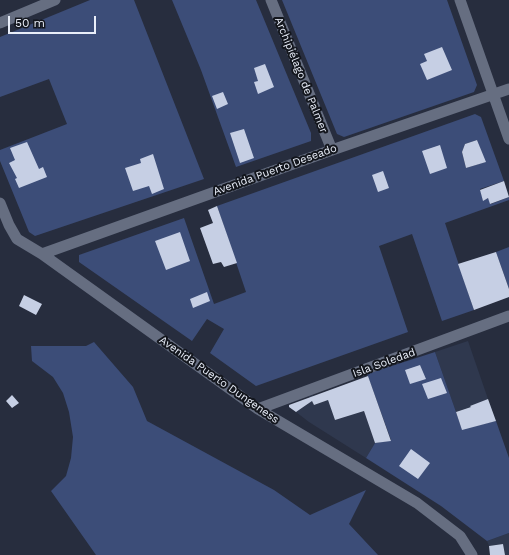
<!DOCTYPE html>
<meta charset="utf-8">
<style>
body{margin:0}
#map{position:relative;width:509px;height:555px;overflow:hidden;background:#272d3e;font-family:"Work Sans",sans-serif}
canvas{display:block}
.scale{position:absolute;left:8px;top:16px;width:88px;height:18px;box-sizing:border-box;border:2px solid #e9eef9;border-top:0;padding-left:5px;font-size:12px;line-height:14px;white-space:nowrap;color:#e9eef9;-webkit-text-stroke:3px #13161d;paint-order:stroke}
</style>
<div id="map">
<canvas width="509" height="555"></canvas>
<div class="scale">50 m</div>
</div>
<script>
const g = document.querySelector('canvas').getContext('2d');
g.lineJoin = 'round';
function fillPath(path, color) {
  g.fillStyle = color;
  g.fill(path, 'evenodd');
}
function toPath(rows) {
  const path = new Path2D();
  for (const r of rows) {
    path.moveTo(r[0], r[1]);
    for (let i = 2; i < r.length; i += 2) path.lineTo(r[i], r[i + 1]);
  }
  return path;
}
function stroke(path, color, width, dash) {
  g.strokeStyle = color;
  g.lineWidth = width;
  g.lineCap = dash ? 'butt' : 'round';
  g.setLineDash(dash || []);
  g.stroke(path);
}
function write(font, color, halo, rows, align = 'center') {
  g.font = font + ' "Work Sans",sans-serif';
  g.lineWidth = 4;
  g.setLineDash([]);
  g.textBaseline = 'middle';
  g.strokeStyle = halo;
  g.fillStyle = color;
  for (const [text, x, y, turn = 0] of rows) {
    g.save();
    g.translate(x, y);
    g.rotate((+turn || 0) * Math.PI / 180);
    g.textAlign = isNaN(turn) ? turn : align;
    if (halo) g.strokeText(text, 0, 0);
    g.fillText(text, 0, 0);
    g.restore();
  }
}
const built = toPath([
 [468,341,488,399,471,406,471,407,456,412,435,352],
 [313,395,315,399,312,401,314,405,328,400,335,420,364,411,375,443,366,458,309,422,296,412,308,404,307,400,310,399,309,396],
 [509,533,509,555,505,555,503,544,489,546,487,541]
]);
const green = toPath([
 [90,0,134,0,204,179,35,236,29,232,0,161,0,150,67,124,49,79,0,97,0,37],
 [172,0,256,0,311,133,311,141,236,167,201,70],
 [282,0,447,0,477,85,474,92,344,137,337,134],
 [475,114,481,117,504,181,480,189,483,200,488,198,491,204,509,197,509,200,445,223,474,310,442,321,412,234,379,246,408,332,256,386,210,353,224,329,207,319,192,341,79,262,79,255,184,218,214,304,246,292,217,206],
 [477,140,485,162,466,168,462,152,465,144],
 [509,247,509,289,496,252],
 [94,342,133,387,147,421,274,490,310,515,366,490,349,524,378,555,96,555,51,491,66,476,71,458,73,437,69,412,63,393,53,377,32,361,31,346,86,346],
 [435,352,462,429,496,421,509,458,509,533,487,541,441,506,366,458,375,443,391,440,367,374]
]);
const building = toPath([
 [442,47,452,70,427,80,420,64,427,61,424,54],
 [265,64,274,87,258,94,254,82,258,81,254,68],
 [223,92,228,104,217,109,212,96],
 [244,129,254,158,240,163,230,133],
 [477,140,486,162,466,168,462,152,465,144],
 [27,142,39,169,43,167,47,177,19,188,15,179,17,178,9,163,15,160,10,148],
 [440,145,447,168,430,174,422,151],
 [153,154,164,189,152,194,149,186,133,191,125,168,141,163,140,159],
 [383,171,389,188,378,192,372,175],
 [504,181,509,197,490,204,488,198,483,201,480,190],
 [217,206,237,263,224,267,221,262,213,264,200,228,213,223,208,210],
 [180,232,190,261,166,270,155,241],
 [496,252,509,289,509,297,474,310,458,264],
 [207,292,210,301,193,308,190,299],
 [24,295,42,304,36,315,19,306],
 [420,365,426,379,410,384,405,370],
 [368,376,391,441,375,443,364,411,335,420,328,400,314,405,312,401,296,412,289,407,289,405],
 [441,378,447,393,428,399,422,384],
 [12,395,19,403,12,408,6,401],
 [488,399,496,421,462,430,456,412,471,407,470,406],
 [411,449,430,463,418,479,399,466],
 [503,544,505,555,490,555,489,546]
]);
const minor = toPath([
 [271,0,332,150],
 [460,0,509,139],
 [0,23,55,0],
 [0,203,9,225,17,239,42,254,258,409,417,503,460,536,472,555],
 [42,254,332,150,509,89],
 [258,409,509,316]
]);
const streetNames = [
 ["Archipiélago de Palmer",301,75,68],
 ["Avenida Puerto Deseado",275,170,-20],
 ["Isla Soledad",384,363,-20],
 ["Avenida Puerto Dungeness",219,380,35]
];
fillPath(built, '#2f384e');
fillPath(green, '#3c4d78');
fillPath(building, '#c6cfe4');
stroke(minor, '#666e81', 11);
write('11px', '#e9eef9', '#13161d', streetNames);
</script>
